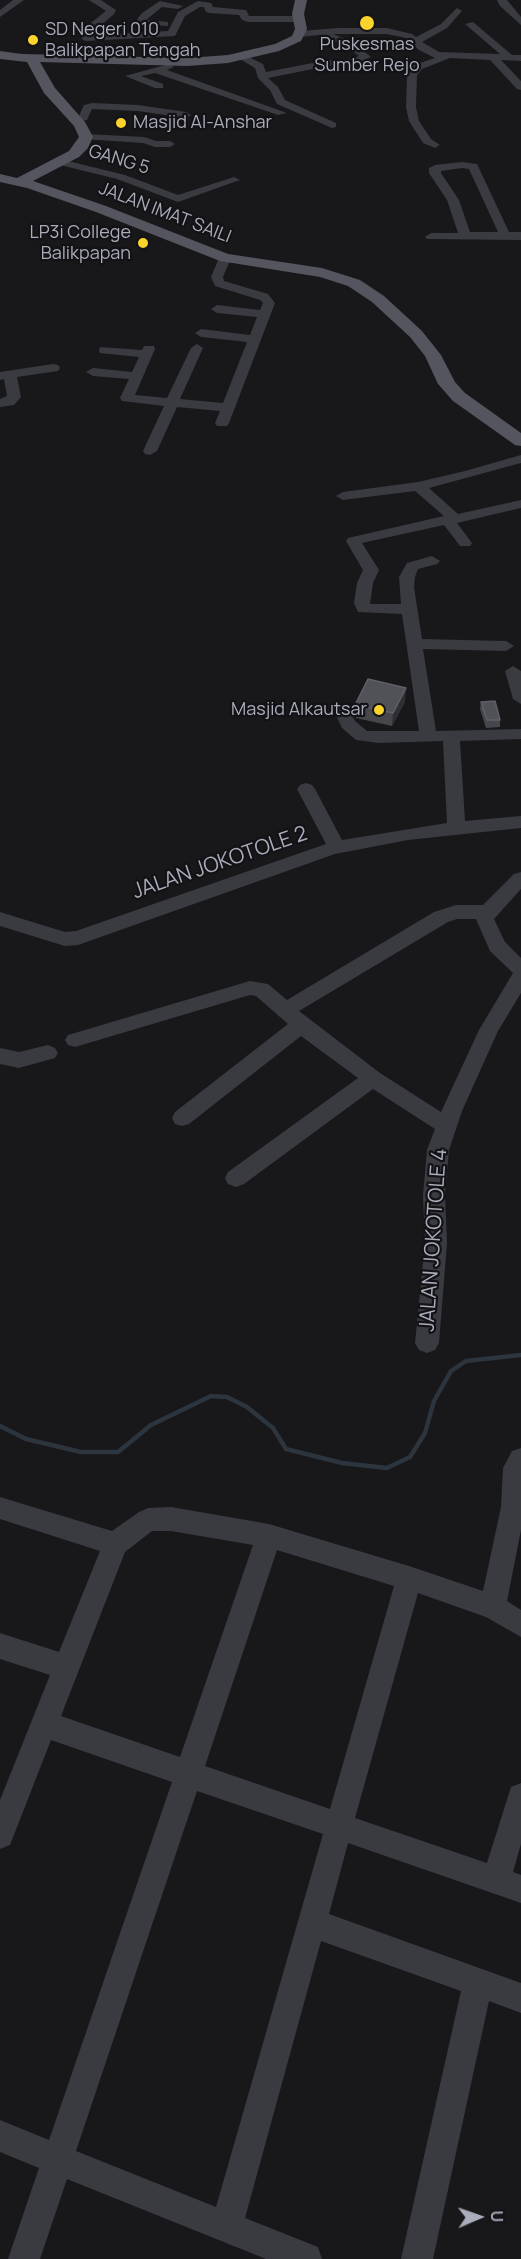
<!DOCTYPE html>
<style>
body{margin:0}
#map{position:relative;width:521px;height:2259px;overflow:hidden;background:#18171a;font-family:Manrope,sans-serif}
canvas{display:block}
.north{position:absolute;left:449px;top:2187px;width:60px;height:60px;-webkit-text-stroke:4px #131215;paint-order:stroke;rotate:88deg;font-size:16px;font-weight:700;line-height:24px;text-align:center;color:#a9acba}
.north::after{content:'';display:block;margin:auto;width:21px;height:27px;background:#a9acba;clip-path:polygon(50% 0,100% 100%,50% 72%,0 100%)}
</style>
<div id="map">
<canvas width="521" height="2259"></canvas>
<div class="north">U</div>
</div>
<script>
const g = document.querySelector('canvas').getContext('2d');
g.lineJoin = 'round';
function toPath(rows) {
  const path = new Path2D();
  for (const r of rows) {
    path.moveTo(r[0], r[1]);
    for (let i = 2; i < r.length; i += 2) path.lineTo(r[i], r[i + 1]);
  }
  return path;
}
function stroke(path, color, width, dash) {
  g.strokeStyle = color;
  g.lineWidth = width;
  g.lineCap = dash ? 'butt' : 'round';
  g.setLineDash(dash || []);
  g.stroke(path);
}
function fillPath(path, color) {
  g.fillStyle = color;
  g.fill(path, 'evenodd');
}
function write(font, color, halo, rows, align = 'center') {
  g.font = font + ' Manrope,sans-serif';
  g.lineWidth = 4.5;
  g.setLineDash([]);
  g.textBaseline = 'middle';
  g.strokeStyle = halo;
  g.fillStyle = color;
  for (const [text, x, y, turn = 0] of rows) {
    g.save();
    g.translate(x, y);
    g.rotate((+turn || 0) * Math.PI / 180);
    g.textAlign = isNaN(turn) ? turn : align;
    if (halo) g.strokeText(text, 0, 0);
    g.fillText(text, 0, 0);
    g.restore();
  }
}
const stream = toPath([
 [0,1426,26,1439,81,1452,118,1452,151,1425,211,1396,227,1397,247,1407,273,1428,286,1449,342,1463,387,1468,410,1457,425,1433,434,1401,451,1371,466,1361,521,1355]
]);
const minor = toPath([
 [13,0,24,0,0,17,0,10,13,0],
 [89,0,101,0,116,10,114,14,90,35,168,31,178,12,198,1,211,3,213,7,246,10,249,16,299,16,304,19,299,22,248,22,242,20,239,15,209,13,206,12,204,7,200,7,185,16,175,36,86,41,83,40,80,35,87,26,106,11,89,0],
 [497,0,507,0,521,17,521,25,500,6,497,0],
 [160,1,183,6,178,9,162,7,146,20,168,22,168,26,137,24,135,22,142,13,160,1],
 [457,8,462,11,447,28,422,42,439,52,500,54,465,24,473,22,512,55,521,55,521,61,501,60,521,81,521,90,517,89,490,60,450,58,422,69,417,75,416,107,419,121,431,139,440,145,435,148,423,143,409,121,406,107,407,75,414,65,435,58,419,50,406,38,387,34,333,34,352,42,371,57,353,65,328,66,268,78,278,87,285,100,336,123,336,127,332,128,277,104,270,90,258,78,255,68,235,56,243,54,263,64,266,72,328,60,352,59,359,56,346,46,319,35,300,37,295,34,300,31,338,28,387,28,412,34,416,37,441,24,457,8],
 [114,47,119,50,117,52,72,61,67,58,83,51,114,47],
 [169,64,174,67,167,70,287,113,278,115,155,73,141,76,163,84,163,88,155,88,125,76,169,64],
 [92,103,138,105,186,112,191,115,186,118,138,111,92,109,87,120,71,122,71,118,79,116,84,105,92,103],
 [86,134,144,137,156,141,170,141,175,144,170,147,155,147,143,143,82,139,82,135,86,134],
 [60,159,125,175,178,195,234,177,240,180,178,202,117,179,56,164,56,160,60,159],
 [462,162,477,164,509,232,521,232,521,240,427,239,425,237,431,233,458,233,447,200,429,173,429,168,435,165,462,162],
 [462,168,469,169,498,232,470,232,459,200,441,173,441,171,462,168],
 [225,254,231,258,223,277,224,281,268,294,275,303,229,423,227,426,217,426,215,423,220,411,177,407,157,451,150,455,145,454,143,451,164,406,122,401,120,398,129,379,93,376,86,372,93,368,132,372,139,357,100,353,99,350,100,347,142,350,144,346,154,346,155,349,135,395,167,398,191,348,197,344,203,348,180,399,223,403,247,342,201,337,195,333,201,329,250,335,257,317,217,313,211,309,217,305,260,310,263,303,260,300,215,286,211,277,219,258,225,254],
 [53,364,58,365,60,368,58,371,17,377,21,397,14,405,0,407,0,399,7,396,4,379,0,380,0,372,53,364],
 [521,455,521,463,429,488,458,514,521,500,521,508,457,523,472,543,470,546,460,546,444,525,362,543,379,570,373,583,370,604,401,604,399,577,407,563,432,556,440,561,437,564,418,569,415,577,414,587,422,639,506,641,514,646,506,651,423,649,436,731,521,729,521,739,460,741,465,821,521,816,521,828,408,840,335,854,78,945,65,946,0,926,0,912,65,932,76,931,326,844,297,789,300,785,306,783,312,785,315,789,342,840,447,823,443,741,379,743,356,740,342,728,333,709,335,705,347,705,355,721,367,731,419,731,402,614,358,612,354,603,357,583,363,570,346,541,348,538,444,516,415,491,343,500,336,496,343,492,418,482,465,471,521,455],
 [513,666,521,671,521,704,513,699,505,671,513,666],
 [521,872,521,889,494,919,505,942,521,958,521,993,498,1031,462,1111,449,1150,445,1195,447,1243,439,1343,435,1350,427,1353,419,1350,415,1343,425,1243,423,1195,427,1150,435,1129,373,1089,244,1184,236,1187,228,1184,225,1178,228,1172,358,1078,301,1036,189,1124,182,1126,175,1124,172,1118,175,1112,288,1024,256,996,250,995,75,1047,68,1045,65,1040,68,1035,250,981,268,984,287,1000,434,912,456,905,483,905,514,874,521,872],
 [457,919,476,919,490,951,513,973,479,1030,441,1112,380,1073,299,1011,448,922,457,919],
 [48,1045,55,1048,58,1053,55,1058,19,1068,0,1064,0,1048,19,1052,48,1045],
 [521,1448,521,1530,507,1601,521,1610,521,1637,486,1617,418,1593,355,1818,487,1863,511,1787,521,1783,521,1844,513,1872,521,1875,521,1903,348,1843,329,1914,521,1983,521,2013,489,2001,433,2259,401,2259,461,1991,321,1941,245,2218,318,2247,322,2259,266,2259,67,2179,40,2259,8,2259,39,2168,0,2152,0,2120,49,2140,172,1782,51,1740,10,1845,0,1849,0,1800,50,1675,0,1659,0,1633,59,1652,100,1551,0,1519,0,1497,112,1531,139,1512,148,1508,171,1507,269,1524,409,1566,483,1591,501,1507,503,1468,512,1451,521,1448],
 [152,1531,171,1531,253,1545,180,1757,61,1716,125,1552,152,1531],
 [277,1550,394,1586,330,1809,205,1766,277,1550],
 [197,1791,323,1834,216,2207,76,2151,197,1791]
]);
const major = toPath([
 [295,0,307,0,304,14,307,29,301,41,279,51,228,63,187,66,40,62,55,88,85,122,93,137,88,148,79,157,33,181,106,206,228,254,322,268,360,280,384,296,422,331,441,355,455,382,465,393,521,433,521,446,515,445,453,401,438,384,425,356,410,337,372,302,348,286,320,277,220,261,96,212,27,188,0,182,0,174,17,178,69,151,79,137,74,126,44,93,27,62,0,59,0,51,22,54,187,58,228,55,275,44,292,36,295,29,292,14,295,0]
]);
const wall = toPath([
 [405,702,392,726,356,718,355,716,356,703],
 [481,702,500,720,500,727,486,728,480,709]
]);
const shadedWall = toPath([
 [406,688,405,702,392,726,393,713]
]);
const building = toPath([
 [368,679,406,688,393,713,357,705,356,703,368,679],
 [495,701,500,720,487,720,481,702,495,701]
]);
const markers = [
 [367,23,8,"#fbd32d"],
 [33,40,6,"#fbd32d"],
 [121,123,6,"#fbd32d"],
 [143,243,6,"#fbd32d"],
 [379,710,6,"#fbd32d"]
];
const farPoinames = [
 ["SD Negeri 010",45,30],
 ["Balikpapan Tengah",45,51],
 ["Puskesmas",367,45,"center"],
 ["Sumber Rejo",367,66,"center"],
 ["Masjid Al-Anshar",133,123],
 ["LP3i College",131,233,"right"],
 ["Balikpapan",131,254,"right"],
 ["Masjid Alkautsar",367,710,"right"]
];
const farStreetnames = [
 ["GANG 5",119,160,17],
 ["JALAN IMAT SAILI",165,213,21]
];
const streetNames = [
 ["JALAN JOKOTOLE 2",220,863,-19],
 ["JALAN JOKOTOLE 4",434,1240,-86]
];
stroke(stream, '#2c343e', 4.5);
fillPath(minor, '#3a3a41');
fillPath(major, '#54555e');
fillPath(wall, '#46474c');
fillPath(shadedWall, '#2f2f33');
fillPath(building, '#515258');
stroke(building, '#5f6067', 1.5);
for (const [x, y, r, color] of markers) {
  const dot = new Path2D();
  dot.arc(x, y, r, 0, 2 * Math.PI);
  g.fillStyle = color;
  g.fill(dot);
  stroke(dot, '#131215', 2);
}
write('18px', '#a9acba', '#131215', farPoinames, 'left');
write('18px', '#a9acba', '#131215', farStreetnames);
write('21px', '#a9acba', '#131215', streetNames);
</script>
